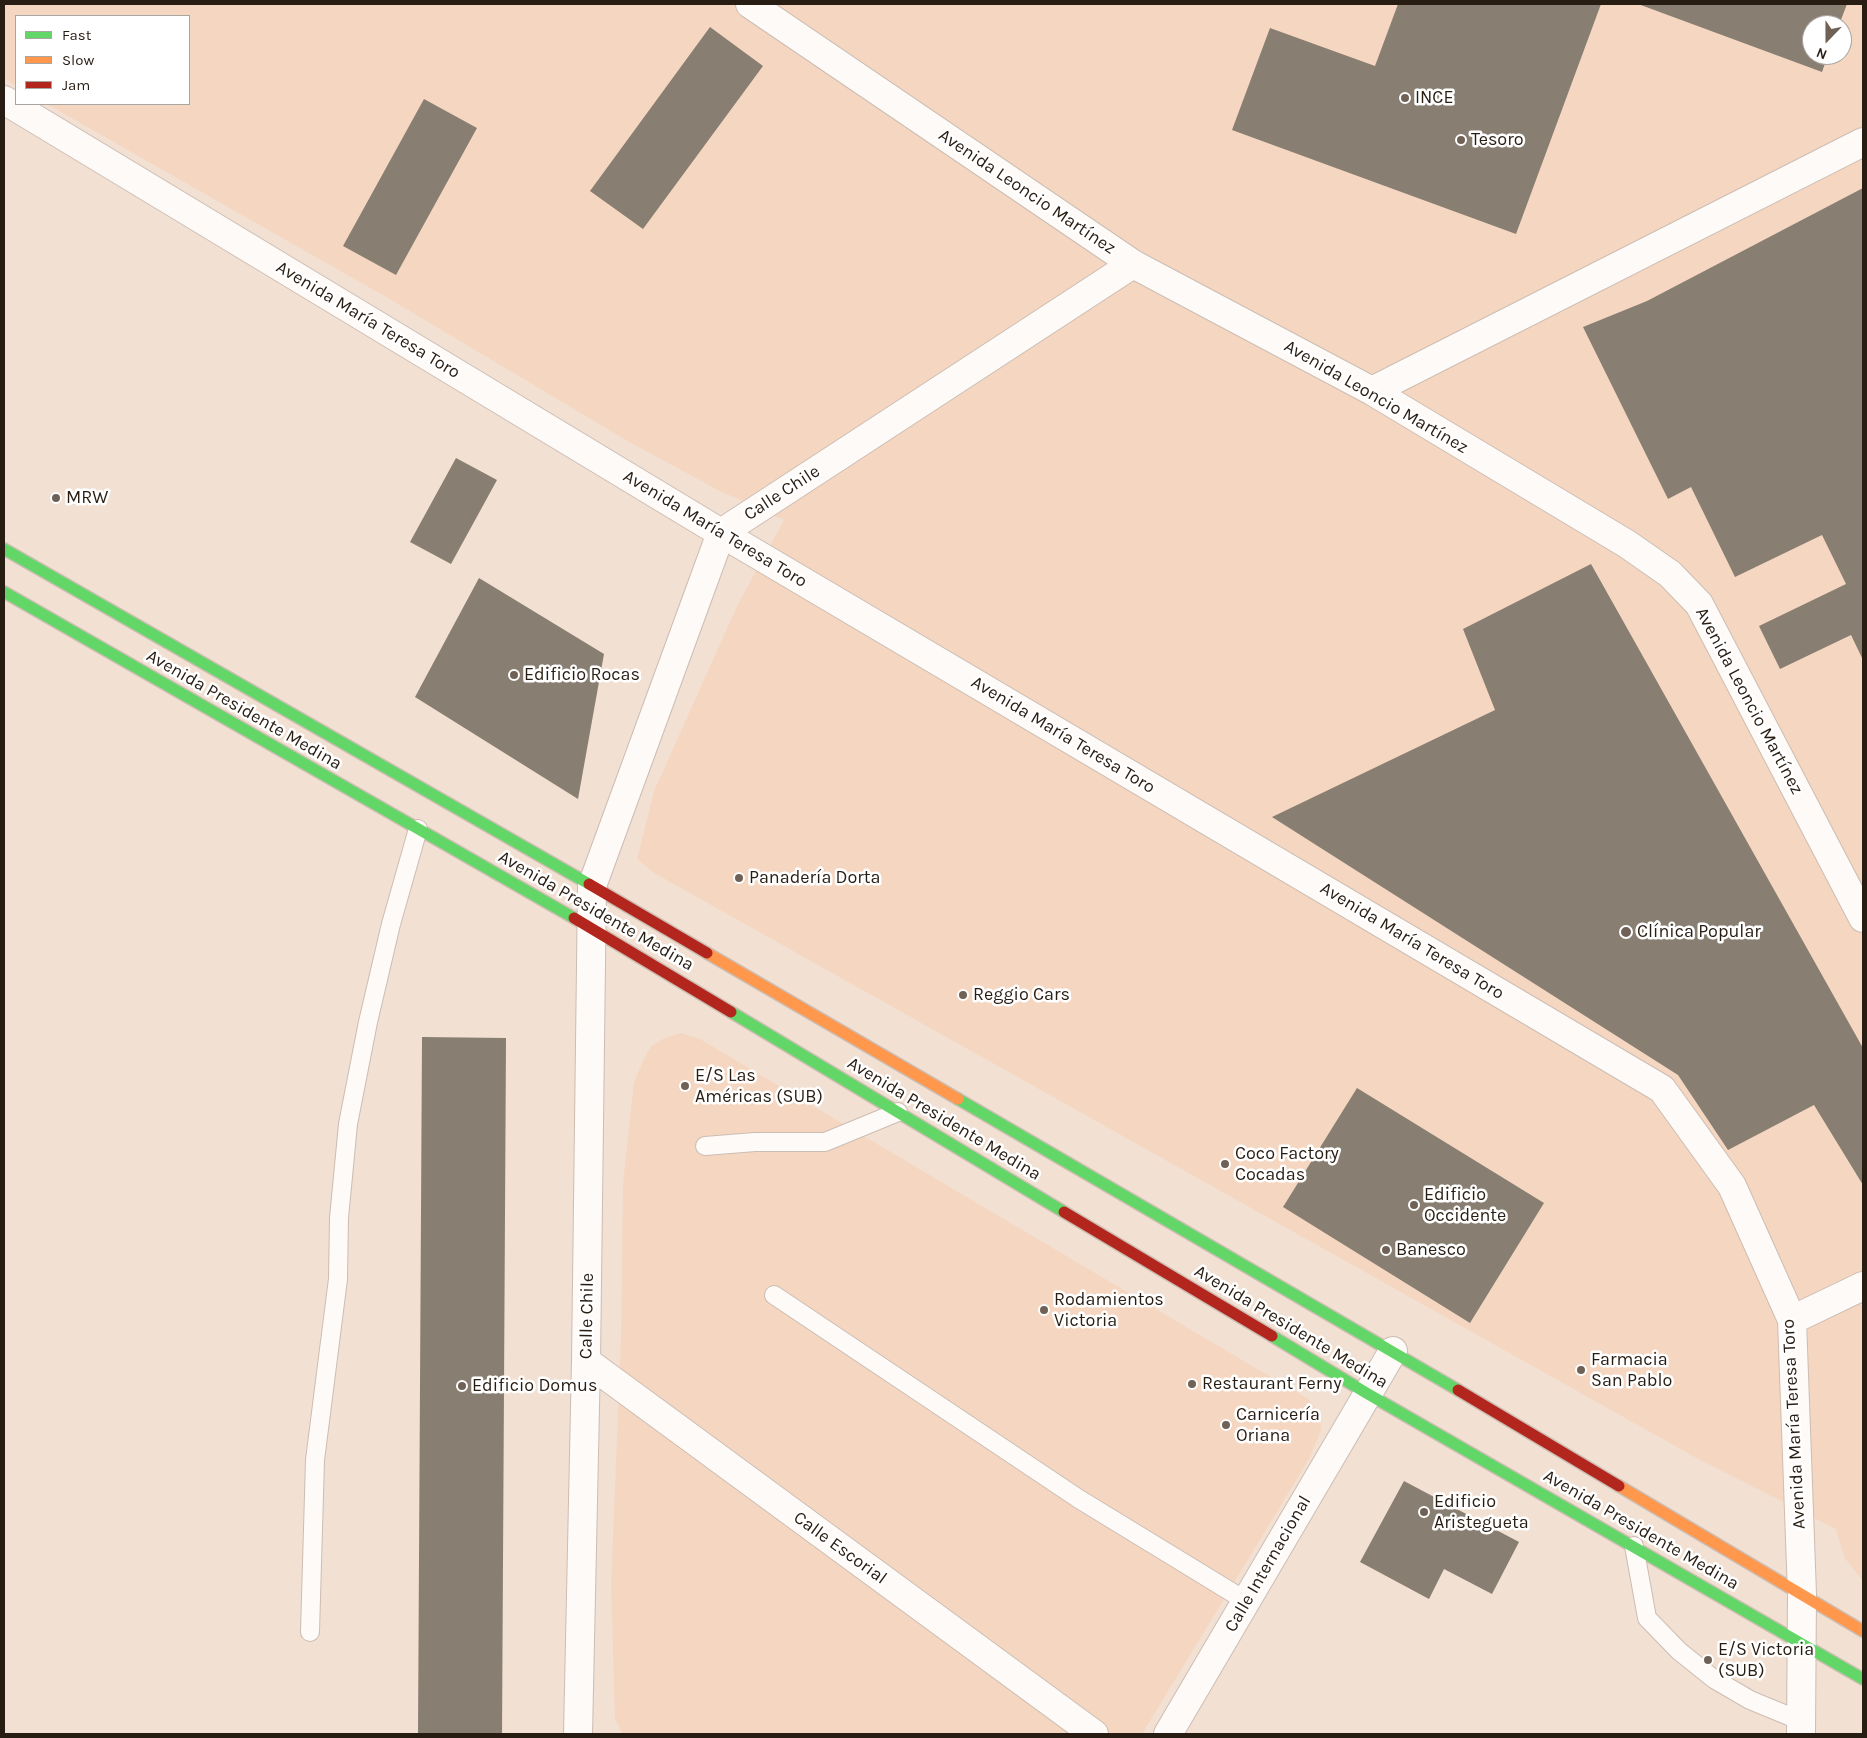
<!DOCTYPE html>
<meta charset="utf-8">
<style>
body{margin:0}
#map{position:relative;width:1867px;height:1738px;overflow:hidden;background:#f2e0d2;font-family:Karla,sans-serif}
canvas{display:block}
.frame{position:absolute;inset:0;border:5px solid #281d13;pointer-events:none}
.legend{position:absolute;left:15px;top:15px;width:175px;height:90px;box-sizing:border-box;background:#fff;border:1px solid #a9a5a1;margin:0;padding:6px 9px;list-style:none;font-size:15px;color:#281d13}
.legend li{display:flex;align-items:center;gap:10px;height:25px}
.legend b{width:25px;border:1px solid #a9a5a1}
.north{position:absolute;left:1802px;top:15px;width:50px;height:50px;box-sizing:border-box;background:#fff;border:1px solid #a9a5a1;border-radius:50%;rotate:202deg;font-size:14px;font-weight:700;line-height:20px;text-align:center;color:#281d13}
.north::after{content:'';display:block;margin:auto;width:18px;height:22px;background:#6f6156;clip-path:polygon(50% 0,100% 100%,50% 72%,0 100%)}
</style>
<div id="map">
<canvas width="1867" height="1738"></canvas>
<div class="frame"></div>
<ul class="legend">
<li><b style="height:6px;background:#63d668"></b>Fast</li>
<li><b style="height:6px;background:#ff974d"></b>Slow</li>
<li><b style="height:6px;background:#b3261e"></b>Jam</li>
</ul>
<div class="north">N</div>
</div>
<script>
const g = document.querySelector('canvas').getContext('2d');
g.lineJoin = 'round';
function fillPath(path, color) {
  g.fillStyle = color;
  g.fill(path, 'evenodd');
}
function toPath(rows) {
  const path = new Path2D();
  for (const r of rows) {
    path.moveTo(r[0], r[1]);
    for (let i = 2; i < r.length; i += 2) path.lineTo(r[i], r[i + 1]);
  }
  return path;
}
function stroke(path, color, width, dash) {
  g.strokeStyle = color;
  g.lineWidth = width;
  g.lineCap = dash ? 'butt' : 'round';
  g.setLineDash(dash || []);
  g.stroke(path);
}
function write(font, color, halo, rows, align = 'center') {
  g.font = font + ' Karla,sans-serif';
  g.lineWidth = 5;
  g.setLineDash([]);
  g.textBaseline = 'middle';
  g.strokeStyle = halo;
  g.fillStyle = color;
  for (const [text, x, y, turn = 0] of rows) {
    g.save();
    g.translate(x, y);
    g.rotate((+turn || 0) * Math.PI / 180);
    g.textAlign = isNaN(turn) ? turn : align;
    if (halo) g.strokeText(text, 0, 0);
    g.fillText(text, 0, 0);
    g.restore();
  }
}
const built = toPath([
 [4,4,1863,4,1863,1581,1844,1557,1836,1529,1700,1460,654,873,637,859,654,791,738,604,784,520,718,490,629,442,393,301,47,104,189,104,189,16,16,16,16,86,4,78],
 [1812,25,1842,25,1842,55,1812,55],
 [681,1033,700,1039,742,1064,1308,1399,1320,1413,1321,1430,1309,1459,1142,1734,622,1733,615,1719,611,1586,621,1337,623,1183,634,1082,643,1061,651,1046,665,1038]
]);
const building = toPath([
 [1398,4,1601,4,1516,234,1232,130,1270,28,1375,66],
 [1638,4,1847,4,1839,25,1812,25,1812,55,1828,55,1822,72],
 [710,27,763,66,643,229,590,191],
 [424,99,477,128,396,275,343,246],
 [1863,188,1863,660,1851,635,1780,669,1759,626,1846,584,1822,535,1735,577,1691,487,1668,499,1583,327,1647,301],
 [456,458,497,480,451,564,410,542],
 [1591,564,1863,1048,1863,1185,1814,1105,1728,1150,1678,1075,1272,817,1495,710,1463,629],
 [479,578,604,654,578,799,415,697],
 [422,1037,506,1038,502,1734,418,1734],
 [1357,1088,1544,1203,1470,1323,1283,1207],
 [1404,1481,1519,1542,1492,1594,1444,1569,1429,1599,1360,1562]
]);
const lane = toPath([
 [705,1146,755,1142,825,1142,898,1112],
 [774,1295,1079,1499,1246,1601],
 [1634,1546,1647,1618,1679,1651,1714,1679,1750,1700,1801,1721],
 [310,1632,315,1460,338,1279,339,1218,348,1124,368,1022,391,924,418,829]
]);
const street = toPath([
 [750,4,1133,264,1372,391,1627,544,1670,574,1699,604,1863,918],
 [4,100,721,533,1662,1089,1732,1186,1792,1320,1802,1594,1801,1734],
 [1372,391,1863,142],
 [1792,1320,1863,1286],
 [586,1361,1094,1734],
 [578,1734,586,1361,592,886,721,533,1133,264],
 [1168,1734,1393,1351]
]);
const fast = toPath([
 [4,549,589,884],
 [4,592,574,918],
 [731,1012,1064,1212],
 [958,1099,1458,1390],
 [1272,1336,1368,1394,1863,1679]
]);
const slow = toPath([
 [707,953,958,1099],
 [1619,1486,1863,1631]
]);
const jam = toPath([
 [589,884,707,953],
 [574,918,731,1012],
 [1064,1212,1272,1336],
 [1458,1390,1619,1486]
]);
const markers = [
 [1405,98,5,"#6f6156"],
 [1461,140,5,"#6f6156"],
 [56,498,5,"#6f6156"],
 [514,675,5,"#6f6156"],
 [739,878,5,"#6f6156"],
 [1626,932,6,"#6f6156"],
 [963,995,5,"#6f6156"],
 [685,1086,5,"#6f6156"],
 [1225,1164,5,"#6f6156"],
 [1414,1205,5,"#6f6156"],
 [1386,1250,5,"#6f6156"],
 [1044,1310,5,"#6f6156"],
 [1581,1370,5,"#6f6156"],
 [1192,1384,5,"#6f6156"],
 [462,1386,5,"#6f6156"],
 [1226,1425,5,"#6f6156"],
 [1424,1512,5,"#6f6156"],
 [1708,1660,5,"#6f6156"]
];
const poiNames = [
 ["INCE",1415,98],
 ["Tesoro",1471,140],
 ["MRW",66,498],
 ["Edificio Rocas",524,675],
 ["Panadería Dorta",749,878],
 ["Clínica Popular",1637,932],
 ["Reggio Cars",973,995],
 ["E/S Las",695,1076],
 ["Américas (SUB)",695,1097],
 ["Coco Factory",1235,1154],
 ["Cocadas",1235,1175],
 ["Edificio",1424,1195],
 ["Occidente",1424,1216],
 ["Banesco",1396,1250],
 ["Rodamientos",1054,1300],
 ["Victoria",1054,1321],
 ["Farmacia",1591,1360],
 ["San Pablo",1591,1381],
 ["Restaurant Ferny",1202,1384],
 ["Edificio Domus",472,1386],
 ["Carnicería",1236,1415],
 ["Oriana",1236,1436],
 ["Edificio",1434,1502],
 ["Aristegueta",1434,1523],
 ["E/S Victoria",1718,1650],
 ["(SUB)",1718,1671]
];
const streetNames = [
 ["Avenida Leoncio Martínez",1027,192,34],
 ["Avenida María Teresa Toro",368,320,31],
 ["Avenida Leoncio Martínez",1376,397,30],
 ["Calle Chile",782,493,-33],
 ["Avenida María Teresa Toro",715,529,31],
 ["Avenida Leoncio Martínez",1749,701,62],
 ["Avenida Presidente Medina",244,710,30],
 ["Avenida María Teresa Toro",1063,735,31],
 ["Avenida Presidente Medina",596,911,30],
 ["Avenida María Teresa Toro",1412,941,31],
 ["Avenida Presidente Medina",944,1119,31],
 ["Calle Chile",587,1316,-89],
 ["Avenida Presidente Medina",1291,1327,31],
 ["Avenida María Teresa Toro",1794,1424,-93],
 ["Avenida Presidente Medina",1641,1530,30],
 ["Calle Escorial",840,1548,36],
 ["Calle Internacional",1268,1564,-60]
];
fillPath(built, '#f5d7c1');
fillPath(building, '#887e72');
stroke(lane, '#ccbdb3', 20);
stroke(street, '#ccbdb3', 30);
stroke(fast, '#ccbdb3', 14);
stroke(slow, '#ccbdb3', 14);
stroke(jam, '#ccbdb3', 14);
stroke(lane, '#fdfaf8', 18);
stroke(street, '#fdfaf8', 28);
stroke(fast, '#63d668', 11);
stroke(slow, '#ff974d', 11);
stroke(jam, '#b3261e', 11);
for (const [x, y, r, color] of markers) {
  const dot = new Path2D();
  dot.arc(x, y, r, 0, 2 * Math.PI);
  g.fillStyle = color;
  g.fill(dot);
  stroke(dot, '#fff', 2);
}
write('18px', '#281d13', '#fff', poiNames, 'left');
write('18px', '#281d13', '#fff', streetNames);
</script>
